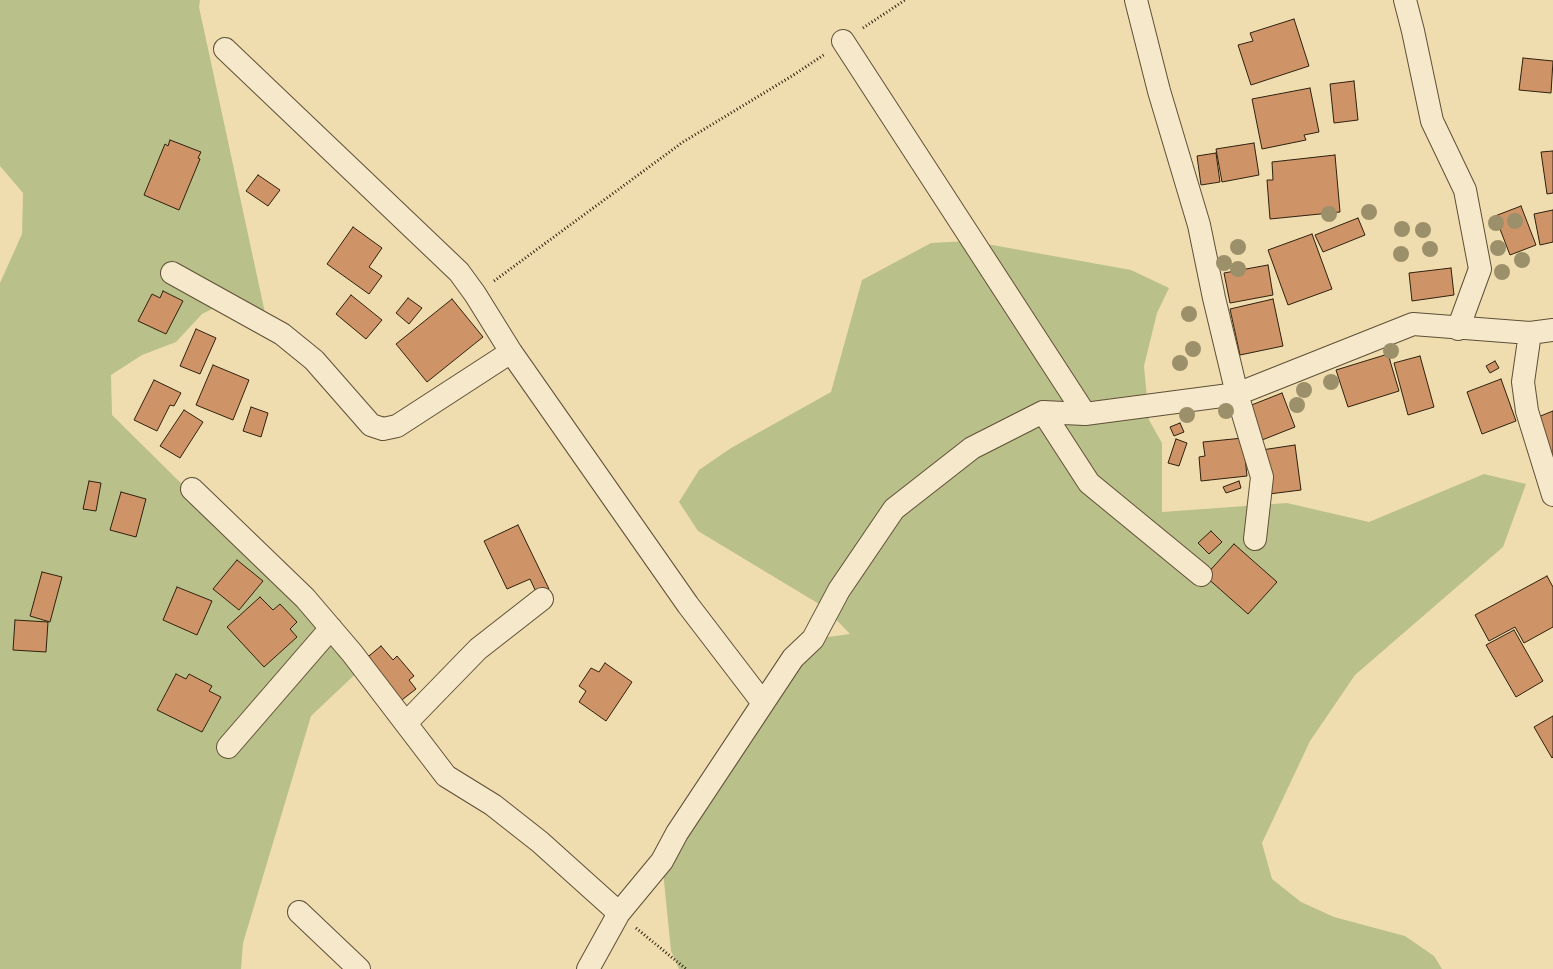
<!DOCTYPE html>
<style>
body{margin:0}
canvas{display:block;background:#efdcaf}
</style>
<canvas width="1553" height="969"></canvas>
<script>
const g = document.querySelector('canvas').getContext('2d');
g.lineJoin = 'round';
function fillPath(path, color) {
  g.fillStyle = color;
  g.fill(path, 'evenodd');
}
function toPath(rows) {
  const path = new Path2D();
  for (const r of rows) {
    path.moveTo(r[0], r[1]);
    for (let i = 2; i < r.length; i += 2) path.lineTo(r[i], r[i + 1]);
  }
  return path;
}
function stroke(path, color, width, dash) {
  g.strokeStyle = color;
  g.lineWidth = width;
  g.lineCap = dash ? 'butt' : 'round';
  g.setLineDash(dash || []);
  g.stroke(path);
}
const green = toPath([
 [0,0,200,0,199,7,265,313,234,298,202,314,176,342,142,355,111,375,112,415,365,665,311,716,243,943,241,969,0,969,0,283,22,234,23,193,0,166],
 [970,241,1131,270,1169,288,1157,313,1144,366,1149,420,1162,443,1162,512,1287,503,1369,522,1484,474,1526,484,1503,547,1355,675,1310,741,1262,843,1272,879,1301,902,1334,917,1405,936,1434,956,1442,969,679,969,671,951,662,861,813,639,850,634,824,607,698,531,679,502,699,470,731,448,831,392,862,280,931,243]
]);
const building = toPath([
 [1294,19,1309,66,1251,85,1238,45,1253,41,1250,33,1294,19],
 [1523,58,1553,61,1551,93,1519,90,1523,58],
 [1354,81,1358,120,1334,123,1330,84,1354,81],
 [1310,88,1319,132,1304,135,1306,140,1262,149,1252,99,1310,88],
 [170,140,201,152,198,158,200,159,179,210,144,195,165,144,168,146,170,140],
 [1254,143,1259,175,1222,182,1216,149,1254,143],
 [1553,151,1553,193,1547,194,1541,152,1553,151],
 [1216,153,1220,182,1201,185,1197,156,1216,153],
 [1335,155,1340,212,1270,219,1267,180,1273,180,1272,162,1335,155],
 [258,175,280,190,268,206,246,191,258,175],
 [1521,206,1536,245,1510,255,1495,216,1521,206],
 [1553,210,1553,242,1540,245,1534,214,1553,210],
 [1358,218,1365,235,1323,252,1315,235,1358,218],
 [353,227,382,248,369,267,382,276,369,294,327,264,353,227],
 [1312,234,1332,289,1288,305,1268,250,1312,234],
 [1268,265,1273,295,1230,303,1224,273,1268,265],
 [1451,268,1454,295,1412,301,1409,273,1451,268],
 [163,291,183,301,166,334,138,321,152,294,160,298,163,291],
 [351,295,382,320,366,339,336,314,351,295],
 [408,298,422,308,409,324,396,313,408,298],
 [452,299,483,337,427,382,396,344,452,299],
 [1273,299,1283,346,1240,355,1230,309,1273,299],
 [196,329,216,338,200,374,180,366,196,329],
 [1388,354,1399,391,1348,407,1336,370,1388,354],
 [1420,356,1434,407,1408,415,1394,363,1420,356],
 [1495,361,1499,368,1490,373,1486,366,1495,361],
 [213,365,249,380,233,420,196,405,213,365],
 [1501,379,1516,421,1482,434,1467,392,1501,379],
 [154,380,181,393,174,406,170,405,157,431,134,420,154,380],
 [1282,393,1295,427,1257,442,1244,408,1282,393],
 [251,407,268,413,261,437,243,431,251,407],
 [184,410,203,422,180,458,160,446,184,410],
 [1553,411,1553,466,1533,419,1553,411],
 [1180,423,1184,432,1174,436,1170,427,1180,423],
 [1243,438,1247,476,1201,481,1199,457,1205,456,1203,442,1243,438],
 [1176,439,1187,443,1179,466,1168,463,1176,439],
 [1295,445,1301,490,1261,495,1255,451,1295,445],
 [89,481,101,483,96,511,83,509,89,481],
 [1239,481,1241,488,1226,493,1223,487,1239,481],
 [121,492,146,499,136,537,110,530,121,492],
 [518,525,549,589,537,594,530,579,507,589,484,541,518,525],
 [1211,531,1222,542,1209,554,1198,543,1211,531],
 [1234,544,1277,582,1248,614,1205,576,1234,544],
 [237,560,263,581,239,610,213,589,237,560],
 [42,572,62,577,50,622,30,616,42,572],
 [1547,576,1553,587,1553,627,1524,643,1515,627,1489,641,1475,615,1547,576],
 [177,587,212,601,197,635,163,620,177,587],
 [260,597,273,610,280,604,297,622,290,629,297,637,264,667,227,627,260,597],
 [15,620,48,622,46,652,13,650,15,620],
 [1514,630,1543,681,1516,697,1486,645,1514,630],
 [381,646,393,660,397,656,414,676,409,680,416,689,398,703,364,660,381,646],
 [605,663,632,682,606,721,579,702,586,691,579,686,591,668,599,672,605,663],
 [176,674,186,679,189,674,212,686,209,691,221,697,202,732,157,710,176,674],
 [1553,716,1553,757,1552,758,1534,727,1553,716]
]);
const path = toPath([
 [863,28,905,0],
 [494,281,683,142,792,76,825,54],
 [636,928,686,969]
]);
const street = toPath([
 [1136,0,1159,91,1199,225,1214,298,1237,394,1262,477,1255,539],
 [1405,0,1413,31,1432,121,1465,190,1480,269,1458,329],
 [843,41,1085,414],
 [225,49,459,272,475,294,511,352,688,605,763,703],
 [172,273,282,334,314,360,371,425,383,429,397,426,511,352],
 [1530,333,1523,382,1527,411,1553,495],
 [1043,412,1089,483,1201,575],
 [192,489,305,598,352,653,446,776,493,805,540,842,619,913],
 [406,723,478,649,542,599],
 [228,747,331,628],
 [299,912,359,969],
 [588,969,619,913,662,861,677,833,793,658,813,639,839,590,894,509,972,448,1043,412,1085,414,1237,394,1413,324,1530,333,1553,330]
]);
const trees = [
 [1369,212],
 [1329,214],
 [1515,221],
 [1496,223],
 [1402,229],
 [1423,230],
 [1238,247],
 [1498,248],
 [1430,249],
 [1401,254],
 [1522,260],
 [1224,263],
 [1238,269],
 [1502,272],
 [1189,314],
 [1193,349],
 [1391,351],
 [1180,363],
 [1331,382],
 [1304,390],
 [1297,405],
 [1226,411],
 [1187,415]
];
fillPath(green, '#bac08a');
fillPath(building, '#ce9366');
stroke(building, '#2f210e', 1);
stroke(street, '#5f5036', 24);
stroke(path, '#2f210e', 3, [1, 2.5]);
stroke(street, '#f5e8cb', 22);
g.fillStyle = '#9c906b';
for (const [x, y] of trees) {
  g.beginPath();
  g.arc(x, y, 8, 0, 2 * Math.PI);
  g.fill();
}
</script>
